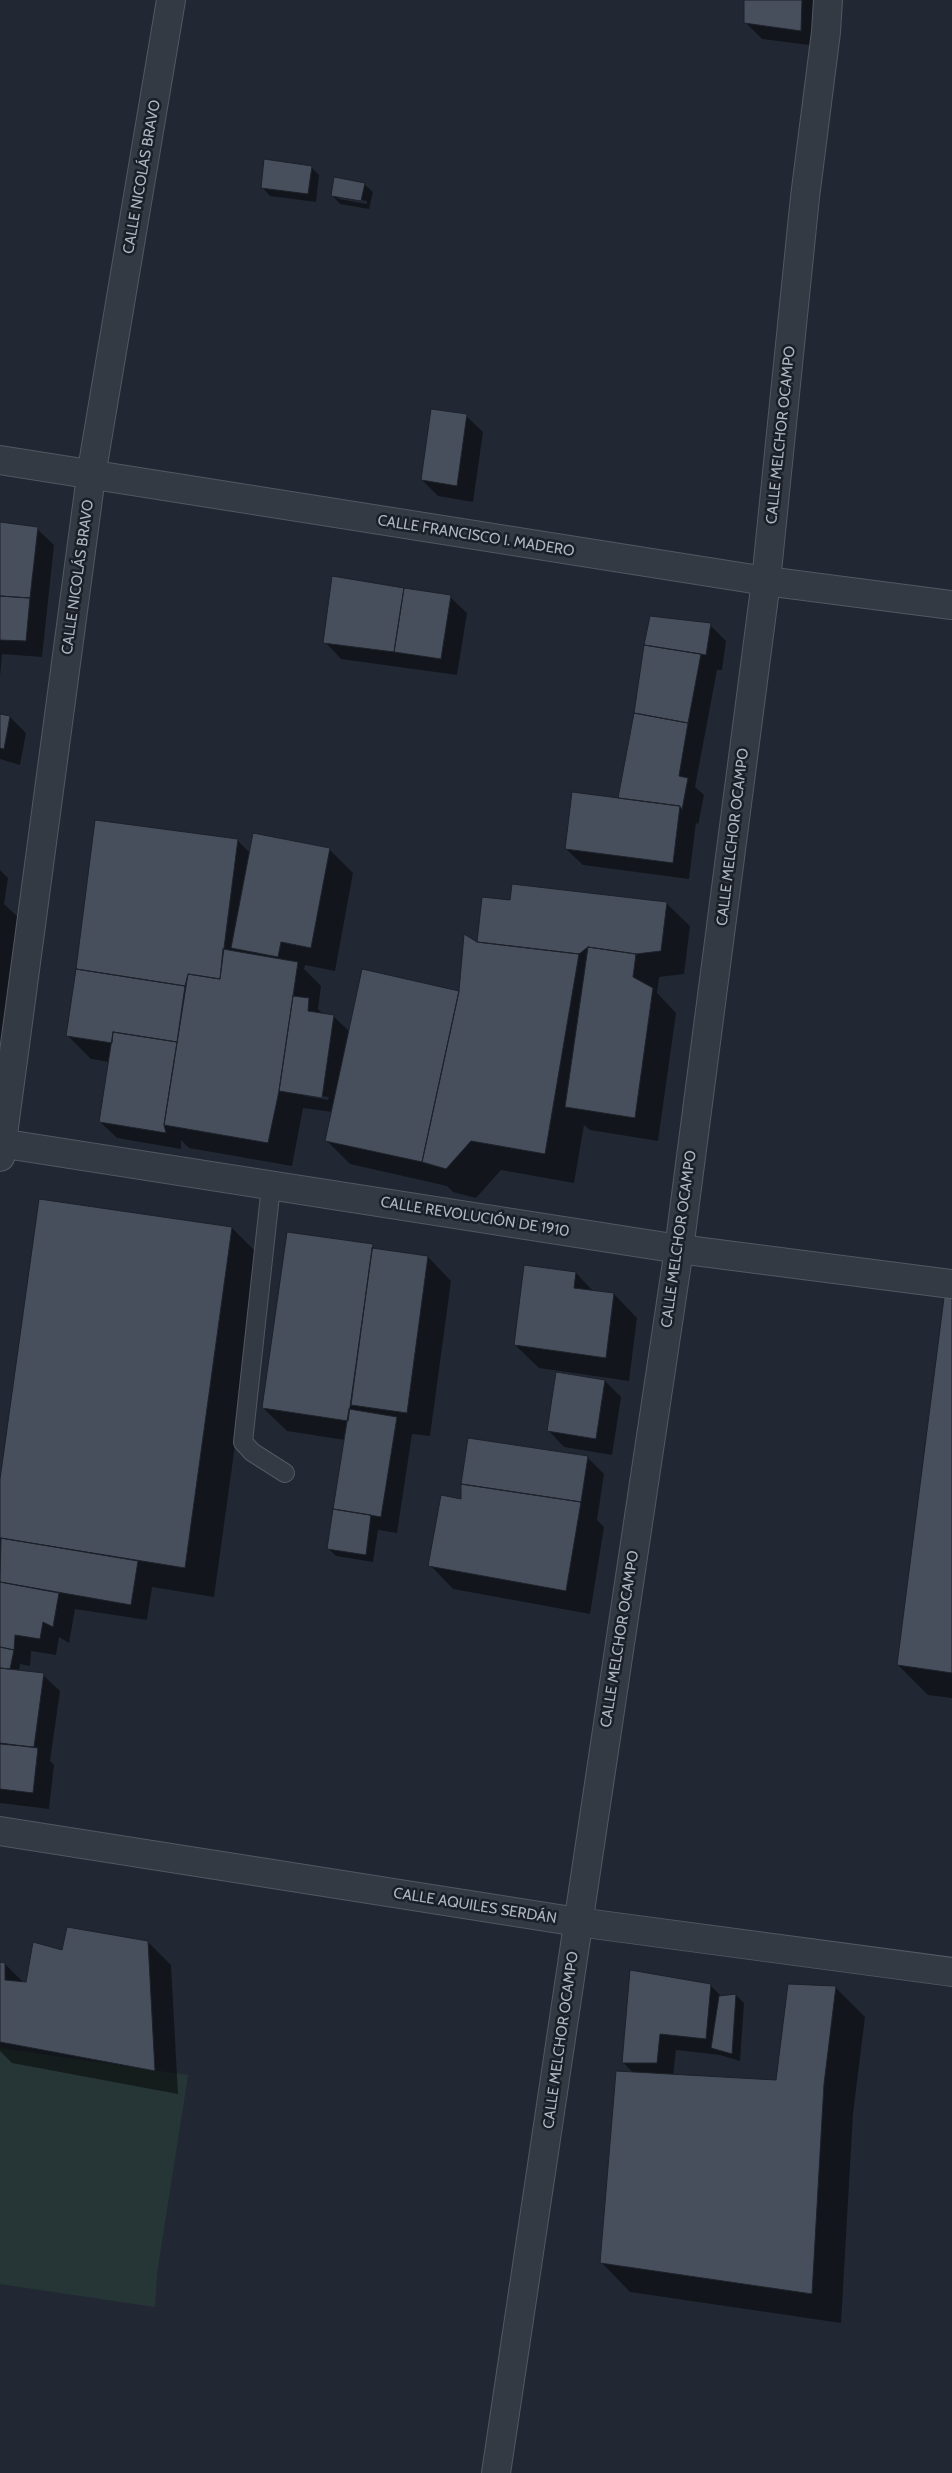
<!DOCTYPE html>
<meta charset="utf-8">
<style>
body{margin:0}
canvas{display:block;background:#212833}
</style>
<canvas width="952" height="2473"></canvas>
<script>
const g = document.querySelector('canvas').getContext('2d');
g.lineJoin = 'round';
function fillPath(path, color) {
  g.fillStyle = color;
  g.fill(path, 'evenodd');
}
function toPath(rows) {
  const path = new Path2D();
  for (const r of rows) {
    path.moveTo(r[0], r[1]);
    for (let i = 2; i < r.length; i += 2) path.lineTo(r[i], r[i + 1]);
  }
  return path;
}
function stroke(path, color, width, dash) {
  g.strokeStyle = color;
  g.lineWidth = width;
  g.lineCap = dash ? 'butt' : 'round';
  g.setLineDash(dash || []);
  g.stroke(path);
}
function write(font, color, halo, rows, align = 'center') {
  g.font = font + ' Cabin,sans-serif';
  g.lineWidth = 5;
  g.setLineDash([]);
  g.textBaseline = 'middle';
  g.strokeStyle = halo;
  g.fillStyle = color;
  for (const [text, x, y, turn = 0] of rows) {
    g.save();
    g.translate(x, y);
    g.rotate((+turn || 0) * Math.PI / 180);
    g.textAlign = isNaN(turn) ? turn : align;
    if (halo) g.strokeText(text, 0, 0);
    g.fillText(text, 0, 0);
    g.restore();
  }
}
const green = toPath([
 [0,2048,188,2075,157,2273,155,2307,0,2284]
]);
const shadow = toPath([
 [746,0,819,0,817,46,762,39,746,23],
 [311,167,319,175,316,202,270,196,262,187],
 [364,184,373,192,369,209,340,204,332,195],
 [339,196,367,201,367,204,339,199],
 [466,416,483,432,473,502,438,496,422,480],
 [0,523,37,529,54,545,42,657,2,654,0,677],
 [450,597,467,613,457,675,341,659,325,642],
 [710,625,726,641,722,670,717,670,695,787,704,795,698,825,696,822,689,879,583,865,566,849,619,799],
 [0,715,10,717,26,733,20,765,0,759],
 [237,840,250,853,329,849,353,873,335,971,305,965,304,969,321,986,318,1009,324,1015,333,1016,350,1032,459,992,477,943,511,902,666,903,690,926,684,974,659,977,657,993,676,1013,658,1141,590,1130,584,1125,574,1183,501,1170,476,1198,453,1192,447,1186,350,1164,326,1140,332,1112,303,1108,292,1166,189,1148,181,1140,181,1149,117,1138,100,1122,110,1062,91,1059,68,1036],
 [305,1094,329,1097,328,1100,305,1096],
 [0,870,8,878,4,904,22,921,0,1076],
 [232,1228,261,1257,214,1597,152,1587,147,1620,75,1609,69,1643,59,1637,56,1655,31,1651,30,1666,20,1664,19,1671,43,1675,60,1691,50,1761,54,1765,49,1809,0,1803,0,1488],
 [372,1246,377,1250,428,1257,451,1281,430,1436,412,1434,397,1533,378,1530,373,1562,336,1556,328,1548,345,1440,287,1431,263,1408],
 [525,1266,576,1273,594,1292,614,1294,637,1318,629,1381,539,1368,515,1345],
 [952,1293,952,1698,928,1695,898,1665],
 [605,1381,621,1397,612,1455,564,1447,548,1430],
 [587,1457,604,1474,597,1520,604,1527,590,1614,453,1589,430,1565,463,1500],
 [148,1942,171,1965,178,2094,12,2063,0,2051,0,1963,5,1964,24,1983,27,1984,63,1952],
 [710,1985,722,1997,736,1995,744,2003,740,2061,720,2055,676,2050,673,2076,777,2082,835,1987,865,2017,853,2114,841,2323,630,2292,601,2262,634,2074,623,2062]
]);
const building = toPath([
 [744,0,802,0,801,31,744,23,744,0],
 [264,159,312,166,308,194,261,188,264,159],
 [334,177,365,183,361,201,331,196,334,177],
 [431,409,467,414,457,486,421,480,431,409],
 [0,522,38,527,30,598,0,596,0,522],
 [332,576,404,588,394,652,323,643,332,576],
 [404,588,451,595,441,659,394,652,404,588],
 [0,596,30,598,26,641,0,640,0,596],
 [650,616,711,623,706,655,644,645,650,616],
 [644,645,701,654,688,723,634,713,644,645],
 [634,713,688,723,679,776,688,778,682,810,680,806,618,798,634,713],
 [0,714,10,716,4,749,0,748,0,714],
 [572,792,680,806,673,863,565,849,572,792],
 [95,820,238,839,220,979,188,974,185,986,76,969,95,820],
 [253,833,330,848,311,948,281,942,278,957,231,948,253,833],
 [512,884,667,902,661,951,636,954,588,947,579,954,477,942,482,897,510,900,512,884],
 [464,934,477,942,579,954,545,1154,471,1141,446,1169,422,1162,459,991,464,934],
 [588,947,636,954,633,977,653,988,635,1118,565,1107,588,947],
 [223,949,298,962,279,1091,268,1143,164,1125,188,974,220,979,223,949],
 [76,969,185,986,177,1042,113,1032,112,1043,66,1036,76,969],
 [362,969,459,991,422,1162,325,1141,362,969],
 [293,996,309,998,308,1011,334,1015,322,1098,279,1091,293,996],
 [113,1032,177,1042,164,1125,166,1133,99,1122,113,1032],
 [39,1199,232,1227,185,1568,0,1538,0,1479,39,1199],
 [287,1232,373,1244,348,1421,262,1408,287,1232],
 [372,1248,428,1256,407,1413,351,1405,372,1248],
 [524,1265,576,1272,574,1288,614,1293,606,1358,514,1345,524,1265],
 [945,1290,952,1292,952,1673,897,1665,945,1290],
 [556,1372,605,1380,596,1439,547,1431,556,1372],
 [349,1409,397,1417,381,1517,333,1509,349,1409],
 [468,1438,588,1456,581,1502,461,1484,468,1438],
 [461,1484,581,1502,566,1591,428,1566,441,1495,461,1499,461,1484],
 [333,1509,371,1515,366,1555,327,1549,333,1509],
 [1,1538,138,1561,131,1605,0,1582,1,1538],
 [0,1582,59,1593,53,1627,43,1622,40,1639,15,1635,14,1650,0,1647,0,1582],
 [0,1647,14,1650,10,1669,0,1668,0,1647],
 [0,1668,44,1673,34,1747,0,1744,0,1668],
 [0,1743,38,1748,33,1793,0,1789,0,1743],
 [67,1927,148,1941,155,2071,0,2042,0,1962,5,1963,5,1980,26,1982,33,1942,62,1950,67,1927],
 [630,1970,711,1984,706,2039,660,2034,657,2063,622,2063,630,1970],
 [788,1984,836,1986,824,2084,812,2294,600,2263,616,2071,776,2080,788,1984],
 [736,1994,732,2054,711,2048,719,1996,736,1994]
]);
const service = toPath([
 [271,1186,243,1442,252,1452,285,1473]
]);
const minor = toPath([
 [0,460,766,581,952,605],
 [0,1143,679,1249,952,1284],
 [0,1157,91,476,171,0],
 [0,1831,578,1922,952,1972]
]);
const tertiary = toPath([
 [496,2473,679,1249,766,581,805,197,826,32,828,0]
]);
const streetNames = [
 ["CALLE NICOLÁS BRAVO",142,177,-80],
 ["CALLE MELCHOR OCAMPO",781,435,-84],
 ["CALLE FRANCISCO I. MADERO",476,536,9],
 ["CALLE NICOLÁS BRAVO",78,577,-82],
 ["CALLE MELCHOR OCAMPO",733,837,-83],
 ["CALLE REVOLUCIÓN DE 1910",475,1217,9],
 ["CALLE MELCHOR OCAMPO",679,1239,-82],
 ["CALLE MELCHOR OCAMPO",620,1639,-81],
 ["CALLE AQUILES SERDÁN",475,1906,9],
 ["CALLE MELCHOR OCAMPO",561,2040,-82]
];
fillPath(green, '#263636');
fillPath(shadow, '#0007');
fillPath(building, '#484f5c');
stroke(building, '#1c212a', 1);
stroke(service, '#525862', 20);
stroke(minor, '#525862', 30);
stroke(tertiary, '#525862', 30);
stroke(service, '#343a44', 18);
stroke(minor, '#343a44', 28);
stroke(tertiary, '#343a44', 28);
write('15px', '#aeb5c1', '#1a1f28', streetNames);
</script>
